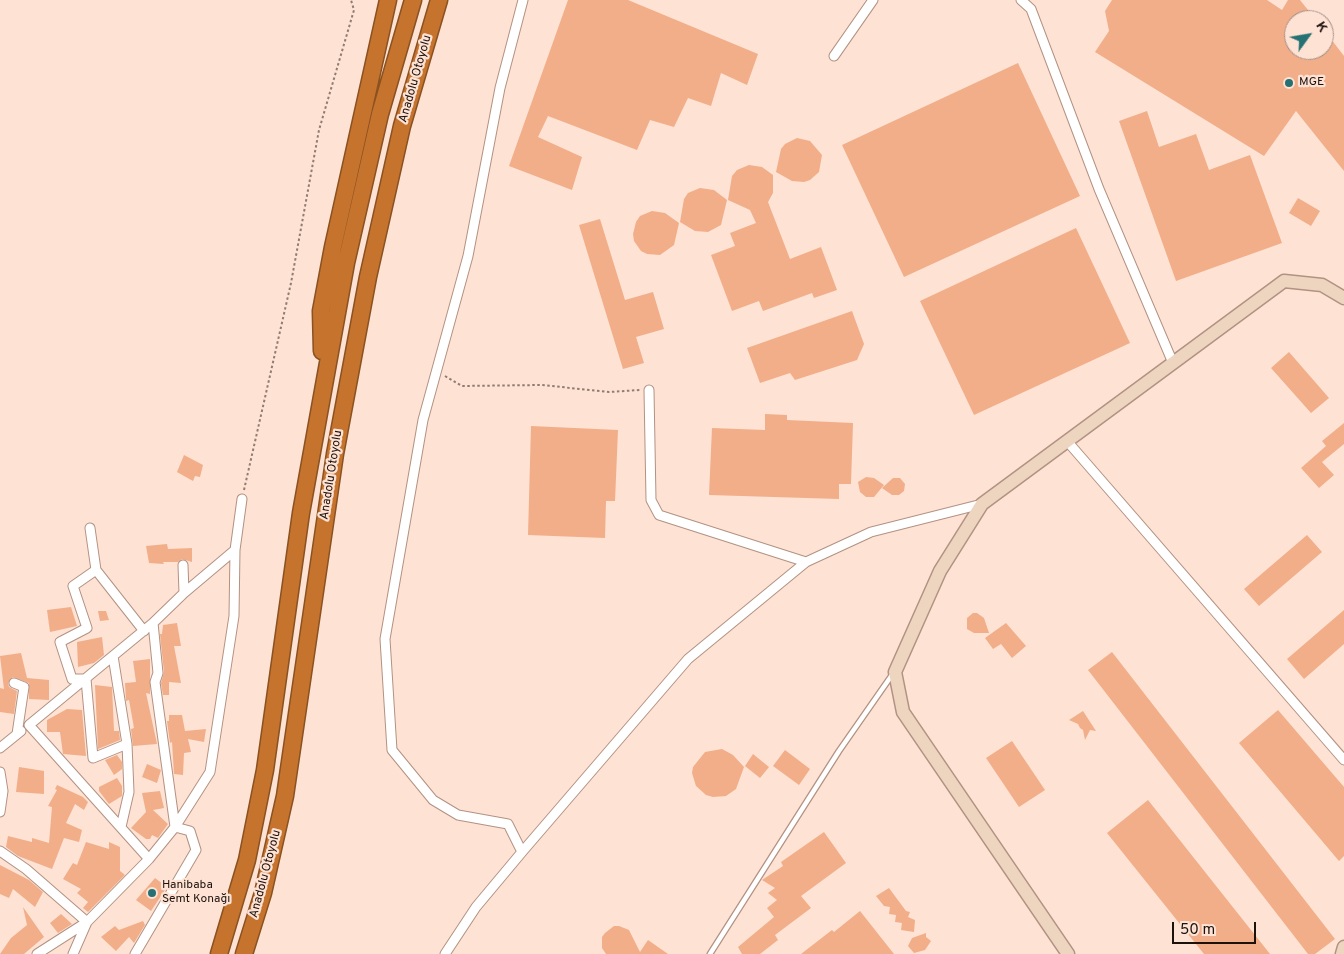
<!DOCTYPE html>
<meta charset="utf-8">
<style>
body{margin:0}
#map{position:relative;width:1344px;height:954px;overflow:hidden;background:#fee2d4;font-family:Overpass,sans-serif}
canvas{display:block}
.north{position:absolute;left:1284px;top:10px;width:50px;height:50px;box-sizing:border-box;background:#fee2d4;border:1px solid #a48e84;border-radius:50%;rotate:58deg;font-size:14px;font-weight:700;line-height:20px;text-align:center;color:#1c110b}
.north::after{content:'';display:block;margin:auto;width:18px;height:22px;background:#267173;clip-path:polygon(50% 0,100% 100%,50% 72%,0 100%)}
.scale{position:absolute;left:1172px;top:922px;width:84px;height:22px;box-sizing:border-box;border:2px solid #1c110b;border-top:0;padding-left:6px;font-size:15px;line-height:18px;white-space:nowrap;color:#1c110b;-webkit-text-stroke:4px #fee2d4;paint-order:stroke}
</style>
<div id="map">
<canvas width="1344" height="954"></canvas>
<div class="north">K</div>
<div class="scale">50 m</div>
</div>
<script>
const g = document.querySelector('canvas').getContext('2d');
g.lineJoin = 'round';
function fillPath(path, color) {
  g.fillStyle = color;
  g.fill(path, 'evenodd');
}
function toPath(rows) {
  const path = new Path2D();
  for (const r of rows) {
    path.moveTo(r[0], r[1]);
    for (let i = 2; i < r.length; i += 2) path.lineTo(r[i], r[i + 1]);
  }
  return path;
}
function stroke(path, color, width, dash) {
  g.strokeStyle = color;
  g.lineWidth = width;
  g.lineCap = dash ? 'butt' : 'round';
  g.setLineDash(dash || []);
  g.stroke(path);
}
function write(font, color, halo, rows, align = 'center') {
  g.font = font + ' Overpass,sans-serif';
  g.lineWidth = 4.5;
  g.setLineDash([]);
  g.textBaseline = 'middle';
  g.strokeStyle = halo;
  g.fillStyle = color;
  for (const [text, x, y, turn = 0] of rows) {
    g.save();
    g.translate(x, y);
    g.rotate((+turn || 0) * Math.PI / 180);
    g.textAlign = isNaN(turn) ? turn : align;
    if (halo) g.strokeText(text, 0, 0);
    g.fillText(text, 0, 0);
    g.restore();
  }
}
const building = toPath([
 [568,0,628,0,758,54,747,85,721,73,711,106,688,98,674,127,650,120,637,150,548,116,538,137,582,157,572,190,509,166],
 [1112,0,1267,0,1282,10,1288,0,1300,0,1316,20,1294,20,1294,50,1324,50,1324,30,1344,56,1344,171,1296,111,1264,156,1095,52,1109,31,1105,11],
 [1018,63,1080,196,904,277,842,145],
 [1147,111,1159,147,1196,134,1209,170,1250,155,1282,243,1176,281,1119,121],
 [797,138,810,141,822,155,819,172,810,180,804,182,792,181,776,172,781,149,785,144],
 [749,165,762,167,773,175,773,193,768,202,790,259,821,247,837,290,814,298,812,293,763,311,759,301,732,311,711,255,735,246,730,233,756,223,750,210,728,200,732,176,737,170],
 [700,188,714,190,727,200,721,225,708,232,695,231,680,222,684,199,688,193],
 [1298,198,1320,211,1311,226,1289,213],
 [652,211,665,213,679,223,674,245,660,255,647,254,641,251,634,241,633,234,636,222,640,216],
 [600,219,625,300,653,292,664,329,636,337,644,363,623,369,579,225],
 [1076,228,1130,343,974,415,920,301],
 [852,311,864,344,857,360,795,380,790,373,760,383,747,348],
 [1289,352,1329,398,1311,413,1271,368],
 [765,414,787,415,787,420,853,423,851,484,839,484,839,499,709,495,712,428,765,430],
 [1344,423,1344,444,1322,462,1334,475,1319,488,1301,468,1326,446,1322,441],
 [531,426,618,430,615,501,606,501,605,538,528,535],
 [184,455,203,465,200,477,195,476,193,481,177,472],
 [866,477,874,478,884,485,874,497,866,497,860,492,858,482],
 [893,478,900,478,905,484,904,491,899,495,892,495,882,488],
 [1307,535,1322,552,1259,606,1244,589],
 [167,544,168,549,192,548,192,562,182,559,178,562,163,562,164,564,149,563,146,546],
 [71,607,77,626,50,632,47,610],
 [1344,610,1344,644,1304,679,1287,659],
 [98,611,106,611,109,620,100,621],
 [973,613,977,613,984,618,989,633,974,633,967,629,967,618],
 [177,623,181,646,174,646,181,683,169,682,169,695,163,695,161,683,164,672,160,634,162,634,163,625],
 [1006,623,1026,646,1012,658,1001,644,993,649,985,638],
 [102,637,104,655,94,663,78,667,77,642],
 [1112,652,1335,939,1315,954,1308,954,1088,670],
 [21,653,27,678,49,680,49,700,29,699,29,683,13,677,8,683,9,687,17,691,14,714,0,712,0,688,4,689,0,656],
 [150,659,150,694,146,693,157,744,133,746,131,729,134,728,129,700,126,701,125,683,136,682,133,661],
 [95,685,112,687,114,731,119,731,120,740,98,749],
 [67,709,82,710,86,756,63,754,60,732,47,732,47,720],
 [1278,710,1344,787,1344,856,1339,861,1239,743],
 [1083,711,1096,731,1090,730,1085,740,1083,730,1080,728,1078,724,1069,720],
 [169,715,182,715,185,731,206,729,204,742,188,739,191,752,184,753,183,775,174,774,172,742,170,743,167,721,169,721],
 [1012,741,1045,790,1019,807,986,758],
 [722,749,733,755,744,767,736,789,726,796,713,797,706,795,696,786,692,773,693,767,705,752],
 [785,750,810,769,799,785,773,766],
 [753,754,769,767,760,778,745,766],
 [117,755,122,762,122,769,114,775,105,760],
 [147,764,161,770,157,783,142,777],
 [19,767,44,771,44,794,16,792],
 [117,778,122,786,122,796,109,804,99,791,99,787],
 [57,785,83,797,88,802,84,810,75,804,66,823,82,830,79,842,64,838,52,869,18,856,6,847,8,836,32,842,32,838,49,843,52,807,48,806,57,790,55,789],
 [160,791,164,808,153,810,168,824,158,838,152,835,150,839,146,839,131,828,146,812,142,793],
 [1148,800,1270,954,1204,954,1107,833],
 [824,832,846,863,801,896,811,908,775,935,778,940,760,954,742,954,738,947,774,917,767,908,777,900,768,893,775,888,762,880,783,866,781,862],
 [86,842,109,849,109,842,120,847,120,871,125,875,88,912,83,908,88,902,77,893,81,889,63,879,73,863,77,865],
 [0,865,29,880,43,892,35,907,13,889,9,898,0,894],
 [155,878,167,887,151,911,136,900],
 [889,888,906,911,910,912,908,917,915,920,914,932,901,930,902,923,895,922,896,915,889,914,890,907,884,906,876,896],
 [23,907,44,937,24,954,0,954,11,938,27,925],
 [860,911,894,954,801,954,832,930,834,932],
 [61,914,72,924,58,933,50,923],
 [143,921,145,925,134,943,129,937,116,951,101,937,115,926,119,930],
 [614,926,619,926,629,930,640,952,648,940,668,954,606,954,602,948,602,937,605,933],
 [926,933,926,937,931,941,925,950,914,953,908,946,912,938]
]);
const path = toPath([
 [445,376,462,386,542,385,609,392,640,390],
 [244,490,291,283,319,130,354,10,351,0]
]);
const lane = toPath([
 [710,954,839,751,892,675]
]);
const street = toPath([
 [1021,0,1031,9,1099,189,1173,363],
 [834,56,873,0],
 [649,390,651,500,659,515,806,562,871,532,982,504],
 [1067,441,1344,760],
 [90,528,96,570,144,631],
 [183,565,184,593],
 [96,570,73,586,87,628,60,642,72,679,86,679,93,758,127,744],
 [113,656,127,744,129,792,121,827],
 [14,683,24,687,17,734],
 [0,748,21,731],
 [0,772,3,791,0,812],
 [0,851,26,869,87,922,73,954],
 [522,852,688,659,806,562],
 [149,859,29,725,153,623,184,593,235,550],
 [37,954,87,922,149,859,175,827,210,772,234,616,235,550,242,499],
 [135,954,196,850,190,831,175,827,155,682,158,673,153,623],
 [445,954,476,907,522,852,508,824,458,815,433,800,392,750,385,639,423,420,468,256,500,88,523,0]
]);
const secondary = toPath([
 [1068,954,903,712,895,672,940,571,982,504,1284,281,1322,285,1344,298],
 [1342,954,1344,947]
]);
const highway = toPath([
 [322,351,321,311,333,247,388,0],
 [219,954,247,860,265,770,301,513,346,263,380,114,413,0],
 [244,954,263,893,285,796,335,454,368,277,402,126,439,0]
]);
const markers = [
 [1289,83,5,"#267173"],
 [152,893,5,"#267173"]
];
const streetNames = [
 ["Anadolu Otoyolu",416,79,-74],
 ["Anadolu Otoyolu",332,475,-81],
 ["Anadolu Otoyolu",266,874,-75]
];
const poiNames = [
 ["MGE",1299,83],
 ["Hanibaba",162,886],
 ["Semt Konağı",162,900]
];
fillPath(building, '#f1ae89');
stroke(lane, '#b29282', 7);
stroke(street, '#b29282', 11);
stroke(secondary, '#b29282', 15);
stroke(highway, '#8a5121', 19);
stroke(path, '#907c72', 2, [2.5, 2.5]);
stroke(lane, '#fff', 4.5);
stroke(street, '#fff', 9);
stroke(secondary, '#eed5c0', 12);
stroke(highway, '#c5732d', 16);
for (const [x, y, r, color] of markers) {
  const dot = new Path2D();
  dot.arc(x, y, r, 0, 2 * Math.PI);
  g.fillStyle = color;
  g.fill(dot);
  stroke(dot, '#fee2d4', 2);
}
write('12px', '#1c110b', '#fee2d4', streetNames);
write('12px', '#1c110b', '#fee2d4', poiNames, 'left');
</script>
